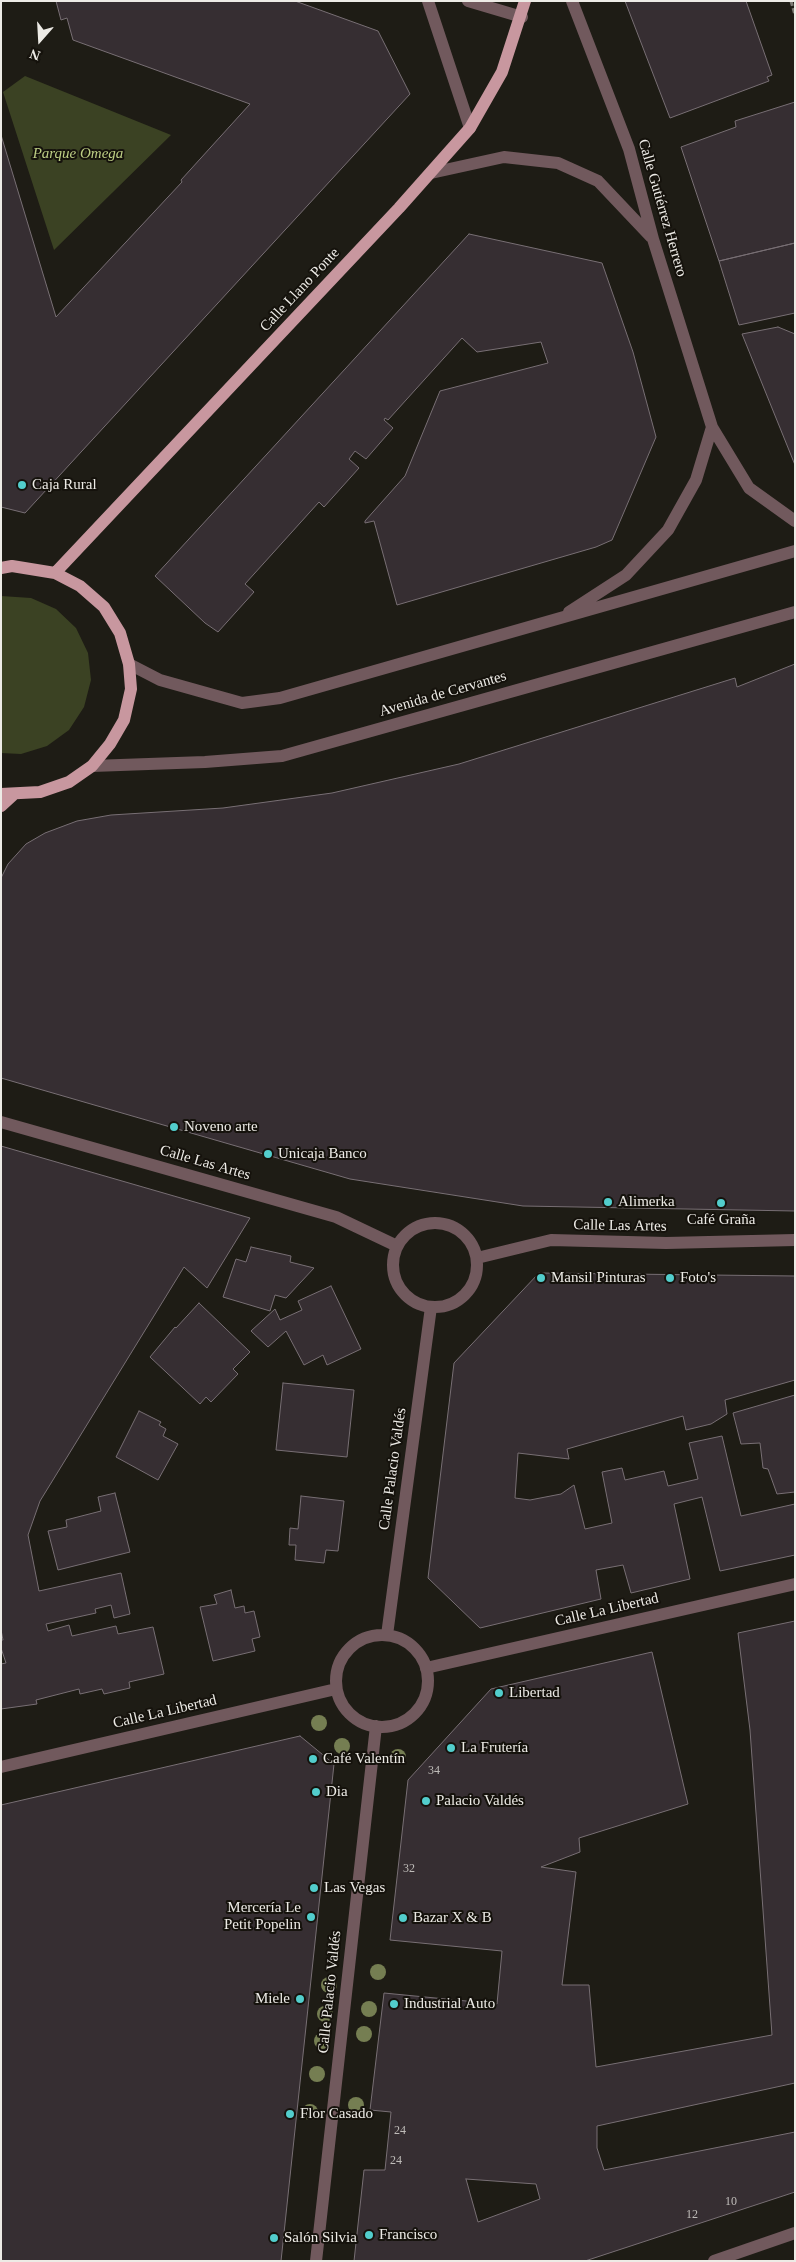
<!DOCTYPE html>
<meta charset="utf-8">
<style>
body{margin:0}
#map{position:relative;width:796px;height:2262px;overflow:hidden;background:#1e1c15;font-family:"Times New Roman",serif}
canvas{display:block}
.frame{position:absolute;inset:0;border:2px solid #edebe6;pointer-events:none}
.north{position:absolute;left:15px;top:15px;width:50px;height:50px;-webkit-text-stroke:4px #15120c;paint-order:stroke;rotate:199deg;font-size:14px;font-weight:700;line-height:20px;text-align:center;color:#edebe6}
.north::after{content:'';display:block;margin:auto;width:18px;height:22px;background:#edebe6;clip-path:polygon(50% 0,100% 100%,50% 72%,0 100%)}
</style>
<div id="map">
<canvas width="796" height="2262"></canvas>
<div class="frame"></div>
<div class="north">N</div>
</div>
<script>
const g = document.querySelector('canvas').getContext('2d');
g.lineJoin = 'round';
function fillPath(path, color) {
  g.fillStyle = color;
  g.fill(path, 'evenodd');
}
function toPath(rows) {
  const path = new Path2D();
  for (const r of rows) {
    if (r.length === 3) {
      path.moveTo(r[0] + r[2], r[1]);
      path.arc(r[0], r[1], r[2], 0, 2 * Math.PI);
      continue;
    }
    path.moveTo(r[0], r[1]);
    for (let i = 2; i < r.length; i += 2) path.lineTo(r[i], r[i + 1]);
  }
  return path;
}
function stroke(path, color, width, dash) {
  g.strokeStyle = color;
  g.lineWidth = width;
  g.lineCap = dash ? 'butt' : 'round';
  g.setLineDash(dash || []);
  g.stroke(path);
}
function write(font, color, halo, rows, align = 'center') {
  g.font = font + ' "Times New Roman",serif';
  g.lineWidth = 4;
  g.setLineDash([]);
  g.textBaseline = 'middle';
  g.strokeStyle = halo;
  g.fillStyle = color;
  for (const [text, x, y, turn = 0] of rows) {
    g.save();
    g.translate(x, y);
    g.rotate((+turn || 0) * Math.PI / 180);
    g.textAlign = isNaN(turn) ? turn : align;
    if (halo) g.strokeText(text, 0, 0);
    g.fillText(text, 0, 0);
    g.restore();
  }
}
const green = toPath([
 [25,76,171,135,54,250,3,92],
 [1,596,31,598,56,609,76,628,88,653,91,680,84,707,69,730,47,746,21,754,1,753]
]);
const building = toPath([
 [56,1,295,1,378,31,410,94,25,513,1,507,1,135,56,317,182,182,181,180,250,104,73,40,67,18,61,20,56,1],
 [625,1,746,1,772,75,767,77,769,81,670,118,625,1],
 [795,102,795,243,719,261,681,147,736,127,735,121,795,102],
 [469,234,602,263,633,352,656,437,612,540,596,547,397,605,374,521,365,523,365,521,405,476,440,391,548,363,541,342,477,352,462,338,388,420,385,418,384,420,393,428,366,459,355,451,349,459,359,468,324,507,319,502,245,584,254,592,218,632,205,623,155,576,469,234],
 [795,243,795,313,739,325,719,261,795,243],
 [778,327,795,334,795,465,742,334,778,327],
 [795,664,795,1211,523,1206,350,1179,1,1078,1,878,8,864,26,844,45,833,77,821,111,815,223,808,332,793,459,764,735,678,737,687,795,664],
 [1,1146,250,1218,207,1288,184,1267,40,1501,28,1535,39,1591,121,1573,130,1614,114,1618,111,1605,95,1609,96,1613,46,1624,48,1631,69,1625,72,1636,116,1626,118,1634,153,1627,164,1674,129,1682,130,1688,104,1694,102,1689,80,1694,79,1689,36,1700,37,1704,1,1709,1,1664,6,1663,1,1648,1,1640,3,1640,1,1630,1,1146],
 [251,1247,291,1256,290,1262,314,1268,286,1298,275,1295,270,1311,223,1297,236,1259,246,1262,251,1247],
 [539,1273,795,1276,795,1380,725,1400,727,1414,711,1424,686,1430,683,1416,567,1449,569,1459,518,1453,515,1498,530,1500,561,1494,574,1485,585,1529,612,1523,602,1472,622,1468,625,1480,664,1471,668,1486,698,1479,689,1443,722,1436,741,1516,795,1504,795,1555,720,1571,702,1497,674,1504,690,1579,631,1593,623,1565,596,1570,601,1599,480,1628,428,1578,454,1363,539,1273],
 [331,1286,361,1349,327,1365,323,1355,304,1365,286,1331,268,1347,251,1331,275,1309,280,1320,302,1310,298,1301,331,1286],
 [199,1303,250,1352,233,1369,238,1374,211,1402,206,1397,200,1404,150,1357,175,1327,176,1328,199,1303],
 [283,1383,354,1390,347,1457,276,1450,283,1383],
 [795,1395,795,1492,777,1494,768,1469,763,1468,760,1443,741,1444,733,1413,795,1395],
 [139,1411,161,1422,159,1425,166,1429,163,1436,178,1444,158,1480,116,1457,139,1411],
 [115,1493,130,1552,58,1570,48,1531,67,1527,66,1520,101,1511,98,1497,115,1493],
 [301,1496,344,1501,338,1551,326,1550,324,1563,295,1560,296,1545,289,1545,290,1528,298,1529,301,1496],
 [231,1590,235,1608,244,1606,245,1613,254,1611,260,1637,252,1639,255,1651,213,1661,200,1607,217,1604,214,1595,231,1590],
 [795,1621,795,2083,597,2126,597,2148,604,2170,795,2132,795,2192,585,2261,354,2261,364,2170,385,2170,391,2112,370,2110,384,1993,497,2004,502,1951,390,1940,408,1780,491,1689,652,1652,688,1804,579,1838,580,1852,541,1867,576,1872,562,1985,589,1985,596,2067,772,2035,750,1730,738,1633,795,1621],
 [466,2179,536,2184,540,2199,478,2222,466,2179],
 [300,1736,334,1764,281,2261,1,2261,1,1805,300,1736]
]);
const path = toPath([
 [791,1,795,15]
]);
const pedestrian = toPath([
 [477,1258,551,1240,666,1243,795,1240],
 [426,1668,795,1584],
 [714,2261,795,2233]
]);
const minor = toPath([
 [428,1,470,128],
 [468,1,522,17],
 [572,1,629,149,653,239,712,427,749,488,795,521],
 [431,173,504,157,558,163,598,181,651,237],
 [569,612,626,575,668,530,696,480,712,427],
 [129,664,160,680,242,703,280,698,795,551],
 [92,766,205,762,282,756,795,612],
 [1,1122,336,1217,397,1246],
 [435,1265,42],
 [387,1635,431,1307],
 [382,1681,46],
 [1,1767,336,1689],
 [316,2261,376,1726]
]);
const primary = toPath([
 [1,568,12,566,55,573,80,586,104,607,120,633,129,664,131,689,124,720,110,744,92,766,69,782,40,792,1,794],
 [55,573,399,208,470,128,502,72,525,1],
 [1,806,13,795]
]);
const trees = [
 [319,1723],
 [342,1746],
 [398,1757],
 [378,1972],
 [329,1985],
 [369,2009],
 [325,2014],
 [364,2034],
 [322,2041],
 [317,2074],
 [356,2105],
 [310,2112]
];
const markers = [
 [22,485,5,"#52cdcc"],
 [174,1127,5,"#52cdcc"],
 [268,1154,5,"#52cdcc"],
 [608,1202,5,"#52cdcc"],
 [721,1203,5,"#52cdcc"],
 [541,1278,5,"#52cdcc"],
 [670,1278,5,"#52cdcc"],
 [499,1693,5,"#52cdcc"],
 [451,1748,5,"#52cdcc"],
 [313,1759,5,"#52cdcc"],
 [316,1792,5,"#52cdcc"],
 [426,1801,5,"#52cdcc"],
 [314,1888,5,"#52cdcc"],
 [311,1917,5,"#52cdcc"],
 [403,1918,5,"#52cdcc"],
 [300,1999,5,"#52cdcc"],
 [394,2004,5,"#52cdcc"],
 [290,2114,5,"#52cdcc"],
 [369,2235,5,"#52cdcc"],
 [274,2238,5,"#52cdcc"]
];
const numberNames = [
 ["34",434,1771],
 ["32",409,1869],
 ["24",400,2131],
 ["24",396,2161],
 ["10",731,2202],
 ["12",692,2215]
];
const parkNames = [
 ["Parque Omega",78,154]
];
const streetNames = [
 ["Calle Gutiérrez Herrero",662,208,74],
 ["Calle Llano Ponte",300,290,-47],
 ["Avenida de Cervantes",443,694,-16],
 ["Calle Las Artes",205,1163,16],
 ["Calle Las Artes",620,1226,1],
 ["Calle Palacio Valdés",393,1469,-82],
 ["Calle La Libertad",607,1610,-13],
 ["Calle La Libertad",165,1712,-13],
 ["Calle Palacio Valdés",330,1992,-84]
];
const poiNames = [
 ["Caja Rural",32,485],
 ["Noveno arte",184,1127],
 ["Unicaja Banco",278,1154],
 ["Alimerka",618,1202],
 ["Café Graña",721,1220,"center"],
 ["Mansil Pinturas",551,1278],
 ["Foto's",680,1278],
 ["Libertad",509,1693],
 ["La Frutería",461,1748],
 ["Café Valentín",323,1759],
 ["Dia",326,1792],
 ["Palacio Valdés",436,1801],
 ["Las Vegas",324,1888],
 ["Mercería Le",301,1908,"right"],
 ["Petit Popelin",301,1925,"right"],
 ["Bazar X & B",413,1918],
 ["Miele",290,1999,"right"],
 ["Industrial Auto",404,2004],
 ["Flor Casado",300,2114],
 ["Francisco",379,2235],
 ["Salón Silvia",284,2238]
];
fillPath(green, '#3b4223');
fillPath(building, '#362e32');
stroke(building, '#786f74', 1);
stroke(path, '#7d7b75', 3, [5, 2.5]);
stroke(pedestrian, '#71595d', 12);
stroke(minor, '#71595d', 12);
stroke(primary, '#c8979f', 12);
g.fillStyle = '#757e52';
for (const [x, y] of trees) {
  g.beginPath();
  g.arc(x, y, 8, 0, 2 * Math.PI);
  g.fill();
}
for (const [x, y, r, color] of markers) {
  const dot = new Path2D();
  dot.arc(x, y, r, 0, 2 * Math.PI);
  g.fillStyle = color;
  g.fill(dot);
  stroke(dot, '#15120c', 2);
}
write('12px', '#bfbcb9', null, numberNames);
write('italic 15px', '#bdce84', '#15120c', parkNames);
write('15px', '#edebe6', '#15120c', streetNames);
write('15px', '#edebe6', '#15120c', poiNames, 'left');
</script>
